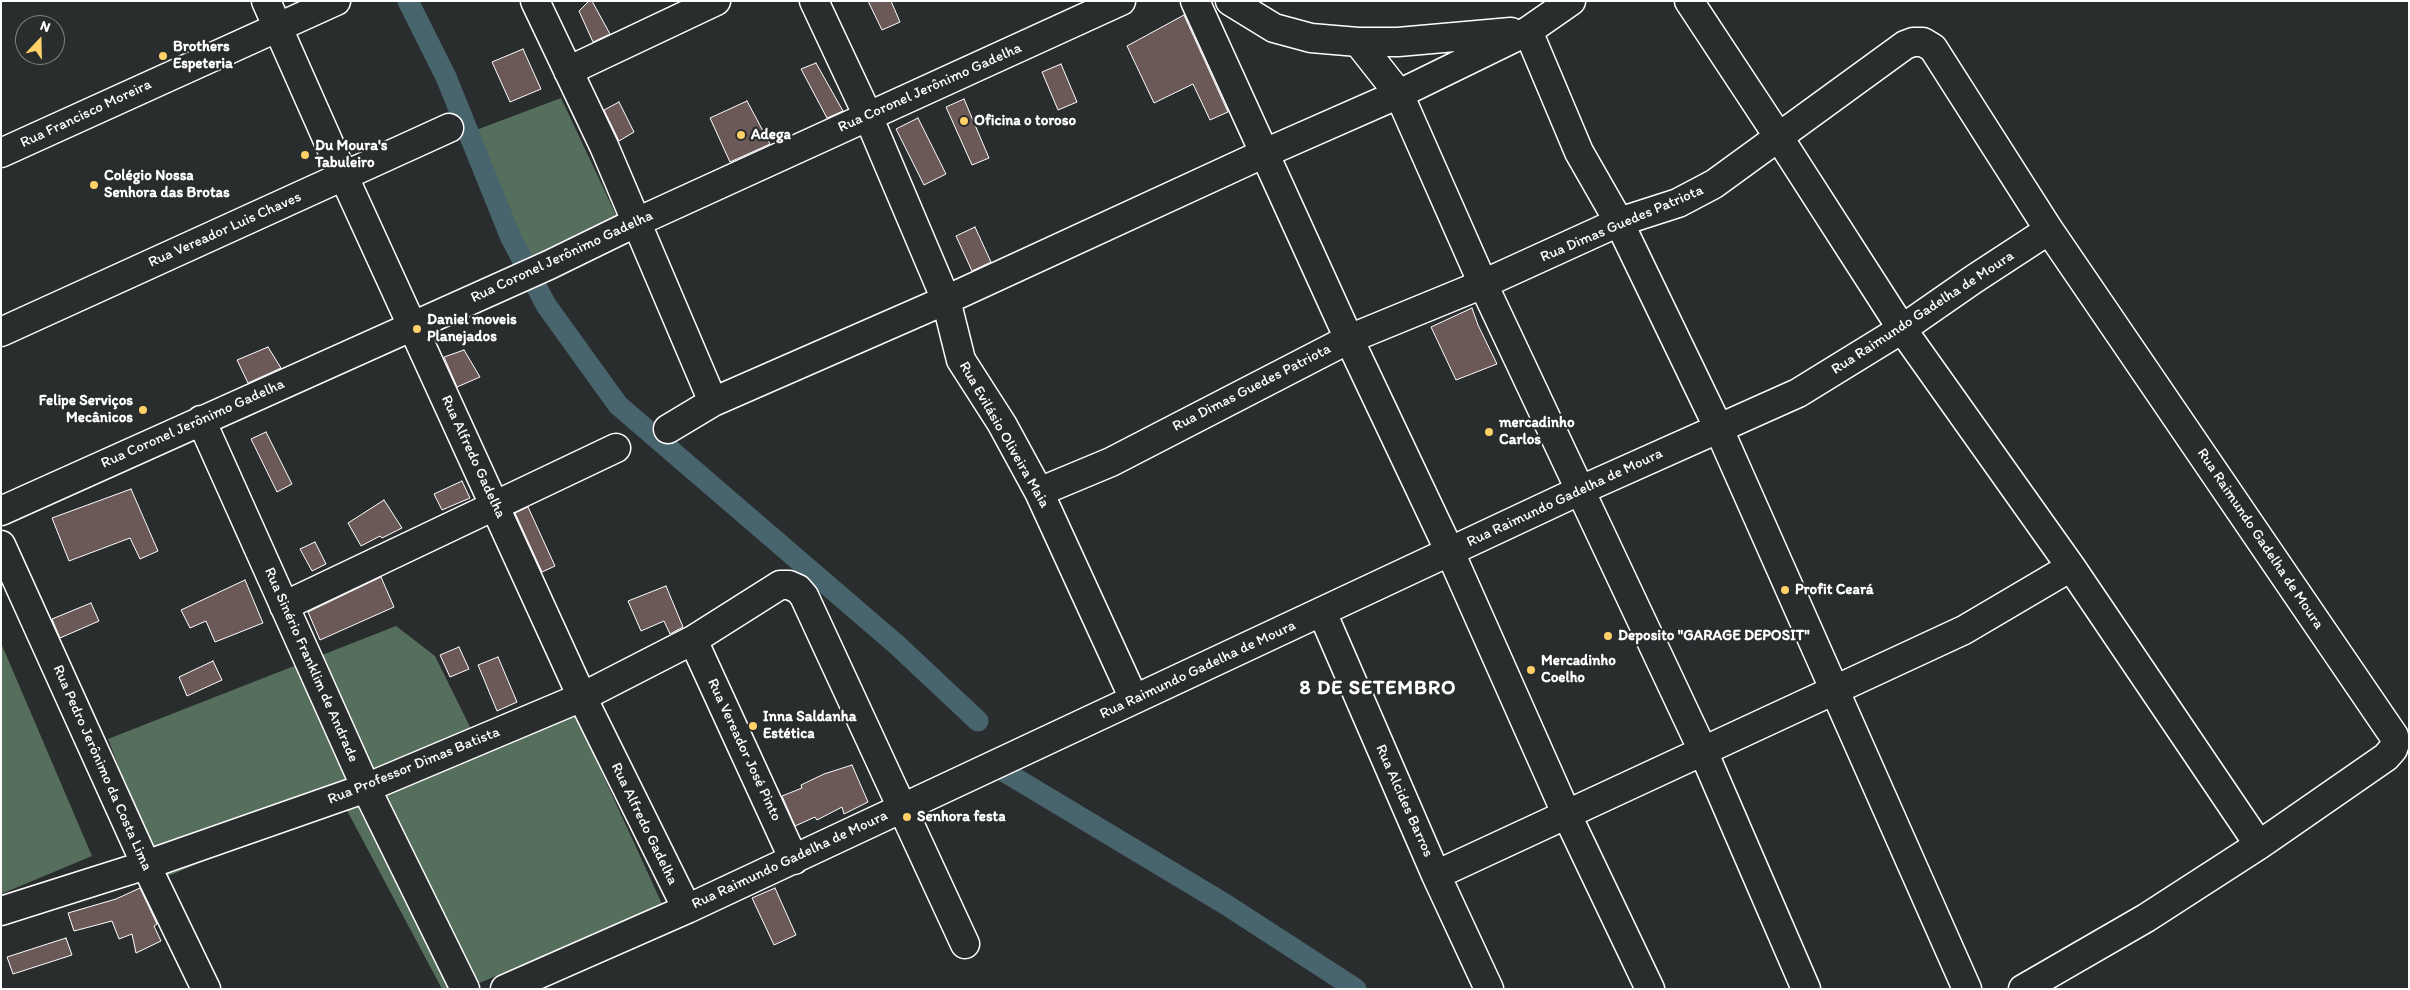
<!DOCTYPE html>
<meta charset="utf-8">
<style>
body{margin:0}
#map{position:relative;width:2410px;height:990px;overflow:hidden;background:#2a2d2e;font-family:Itim,sans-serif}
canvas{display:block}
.frame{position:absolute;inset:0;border:2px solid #fff;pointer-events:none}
.north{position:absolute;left:15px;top:15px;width:50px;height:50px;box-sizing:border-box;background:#2a2d2e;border:1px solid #7f8182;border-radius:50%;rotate:21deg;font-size:14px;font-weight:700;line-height:20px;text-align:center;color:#fff}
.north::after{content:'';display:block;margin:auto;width:18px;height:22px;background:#ffd166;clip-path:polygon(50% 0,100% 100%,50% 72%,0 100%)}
</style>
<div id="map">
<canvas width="2410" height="990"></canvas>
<div class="frame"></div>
<div class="north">N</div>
</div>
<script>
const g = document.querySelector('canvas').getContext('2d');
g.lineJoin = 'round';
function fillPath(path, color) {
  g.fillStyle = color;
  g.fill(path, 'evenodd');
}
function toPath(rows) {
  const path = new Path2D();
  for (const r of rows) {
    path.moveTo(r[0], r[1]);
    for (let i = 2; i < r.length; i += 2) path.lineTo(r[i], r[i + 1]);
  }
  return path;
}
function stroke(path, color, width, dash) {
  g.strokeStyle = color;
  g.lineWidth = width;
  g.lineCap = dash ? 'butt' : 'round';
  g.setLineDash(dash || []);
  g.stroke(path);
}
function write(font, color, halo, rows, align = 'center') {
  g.font = font + ' Itim,sans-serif';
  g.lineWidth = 4.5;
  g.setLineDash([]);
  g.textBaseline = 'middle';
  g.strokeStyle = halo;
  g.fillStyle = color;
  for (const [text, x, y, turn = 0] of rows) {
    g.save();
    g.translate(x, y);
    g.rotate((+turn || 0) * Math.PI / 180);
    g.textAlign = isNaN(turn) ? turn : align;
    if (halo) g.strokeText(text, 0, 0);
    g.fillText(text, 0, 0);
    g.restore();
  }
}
const green = toPath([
 [561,98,617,217,531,264,476,130],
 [396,626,435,656,475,737,568,699,663,906,465,989,442,989,343,803,161,879,108,739],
 [1,643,92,856,1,894]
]);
const canal = toPath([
 [408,1,446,77,511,238,546,305,618,405,897,645,978,721],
 [1005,772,1225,904,1356,989]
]);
const building = toPath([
 [589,1,592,1,610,34,593,42,579,11,589,1],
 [868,1,891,1,900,22,882,30,868,1],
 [1184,15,1228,112,1210,120,1193,84,1154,103,1127,46,1184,15],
 [523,49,541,89,510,102,492,62,523,49],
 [816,63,843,111,827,118,801,69,816,63],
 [1061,64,1077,102,1058,110,1042,72,1061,64],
 [964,99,989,158,972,165,946,107,964,99],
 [747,101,770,144,730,162,710,118,747,101],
 [619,102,634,132,619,141,604,110,619,102],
 [918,118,946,174,924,185,896,129,918,118],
 [975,227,991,262,972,271,956,236,975,227],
 [1472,308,1478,325,1497,364,1456,380,1431,327,1472,308],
 [268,347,281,368,248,383,237,360,268,347],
 [464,350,480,377,457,387,444,357,464,350],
 [266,432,292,484,277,492,251,439,266,432],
 [462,481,470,498,442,510,434,494,462,481],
 [131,489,158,551,140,559,130,538,69,561,52,518,131,489],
 [384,500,402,528,382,538,380,536,361,546,348,523,384,500],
 [528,507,555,566,542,572,515,513,528,507],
 [315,542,326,564,312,571,300,549,315,542],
 [381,577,394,607,320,640,308,612,381,577],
 [245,580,263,623,215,642,206,621,190,628,181,610,245,580],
 [666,586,683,627,670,634,664,621,641,631,628,601,666,586],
 [91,603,99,621,60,638,52,619,91,603],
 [459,647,469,669,450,677,440,655,459,647],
 [498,657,517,702,497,711,478,665,498,657],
 [213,661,222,680,187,696,179,677,213,661],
 [852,765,868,802,844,814,842,807,817,820,815,817,795,826,782,796,802,788,801,785,824,774,852,765],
 [140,888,157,924,154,926,161,941,136,953,132,934,119,939,112,921,74,931,68,913,116,899,140,888],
 [775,888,796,935,774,945,752,898,775,888],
 [66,938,72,955,13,974,7,957,66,938]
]);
const minor = toPath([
 [266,1,344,177,582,697,687,909],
 [535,1,604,146,713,402],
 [814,1,868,116,946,300,961,360,1002,424,1039,492,1134,699],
 [1195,1,1349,339,1450,552,1566,813,1650,989],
 [1230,1,1274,28,1311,38,1358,42,1398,42,1511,32],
 [1689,1,1778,136,1902,329,2071,567,2259,845],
 [1528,31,1579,152,1619,222,1718,427,1967,989],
 [1358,42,1399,94,1483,284,1703,751,1806,989],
 [568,71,716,1],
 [1,153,336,1],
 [1,332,449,128],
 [201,420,366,788,465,989],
 [668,429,713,402,946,300,1265,153,1399,94,1528,31,1571,1],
 [1039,492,1111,462,1349,339,1483,284,1619,222,1678,203,1714,184,1905,45,1913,42,1923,42,1933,48,2049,230],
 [1,511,549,265,637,222,1121,1],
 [1,545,146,865,206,989],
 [284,606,616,448],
 [1322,612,1436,875,1489,989],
 [693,640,794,860],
 [1436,875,1964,630,2071,567],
 [1,911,146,865,366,788,582,697,693,640,780,585,789,585,798,589,804,596,965,944],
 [505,989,687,909,1581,490,1798,393,1902,329,1974,279,2049,230,2394,736,2395,743,2393,749,2386,757,2259,845,2146,918,2023,989]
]);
const markers = [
 [163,56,5,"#ffd166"],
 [964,121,5,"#ffd166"],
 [741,135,5,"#ffd166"],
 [305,155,5,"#ffd166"],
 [94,185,5,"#ffd166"],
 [417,329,5,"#ffd166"],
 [143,410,5,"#ffd166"],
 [1489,432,5,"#ffd166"],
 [1785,590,5,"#ffd166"],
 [1608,636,5,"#ffd166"],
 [1531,670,5,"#ffd166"],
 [753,726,5,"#ffd166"],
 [907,817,5,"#ffd166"]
];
const poiNames = [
 ["Brothers",173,47],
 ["Espeteria",173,64],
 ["Oficina o toroso",974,121],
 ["Adega",751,135],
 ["Du Moura's",315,146],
 ["Tabuleiro",315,163],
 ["Colégio Nossa",104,176],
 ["Senhora das Brotas",104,193],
 ["Daniel moveis",427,320],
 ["Planejados",427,337],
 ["Felipe Serviços",133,401,"right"],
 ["Mecânicos",133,418,"right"],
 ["mercadinho",1499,423],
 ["Carlos",1499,440],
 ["Profit Ceará",1795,590],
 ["Deposito \"GARAGE DEPOSIT\"",1618,636],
 ["Mercadinho",1541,661],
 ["Coelho",1541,678],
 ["Inna Saldanha",763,717],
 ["Estética",763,734],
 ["Senhora festa",917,817]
];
const streetNames = [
 ["Rua Coronel Jerônimo Gadelha",930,88,-24],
 ["Rua Francisco Moreira",86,114,-25],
 ["Rua Dimas Guedes Patriota",1622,224,-23],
 ["Rua Vereador Luis Chaves",225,230,-24],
 ["Rua Coronel Jerônimo Gadelha",562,257,-25],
 ["Rua Raimundo Gadelha de Moura",1923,313,-33],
 ["Rua Dimas Guedes Patriota",1252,388,-27],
 ["Rua Coronel Jerônimo Gadelha",193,424,-24],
 ["Rua Evilásio Oliveira Maia",1004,435,60],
 ["Rua Alfredo Gadelha",473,457,65],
 ["Rua Raimundo Gadelha de Moura",1565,498,-25],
 ["Rua Raimundo Gadelha de Moura",2260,539,56],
 ["Rua Sinério Franklim de Andrade",311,665,66],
 ["Rua Raimundo Gadelha de Moura",1198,670,-25],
 ["Rua Vereador José Pinto",744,750,65],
 ["Rua Professor Dimas Batista",414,766,-22],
 ["Rua Pedro Jerônimo da Costa Lima",102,768,66],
 ["Rua Alcides Barros",1404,801,66],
 ["Rua Alfredo Gadelha",644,824,64],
 ["Rua Raimundo Gadelha de Moura",790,860,-25]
];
const districtNames = [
 ["8 DE SETEMBRO",1378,689]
];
fillPath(green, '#566f5c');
stroke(canal, '#48646c', 21);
fillPath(building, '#6b5957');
stroke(building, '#fff', 1);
stroke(minor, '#fff', 31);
stroke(minor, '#2a2d2e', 28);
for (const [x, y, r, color] of markers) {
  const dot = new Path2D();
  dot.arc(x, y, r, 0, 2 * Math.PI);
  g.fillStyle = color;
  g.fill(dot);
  stroke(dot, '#2a2d2e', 2);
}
write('bold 15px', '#fff', '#2a2d2e', poiNames, 'left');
write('15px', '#fff', '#2a2d2e', streetNames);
g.letterSpacing = '1px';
write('bold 20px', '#fff', '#2a2d2e', districtNames);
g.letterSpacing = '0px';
</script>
